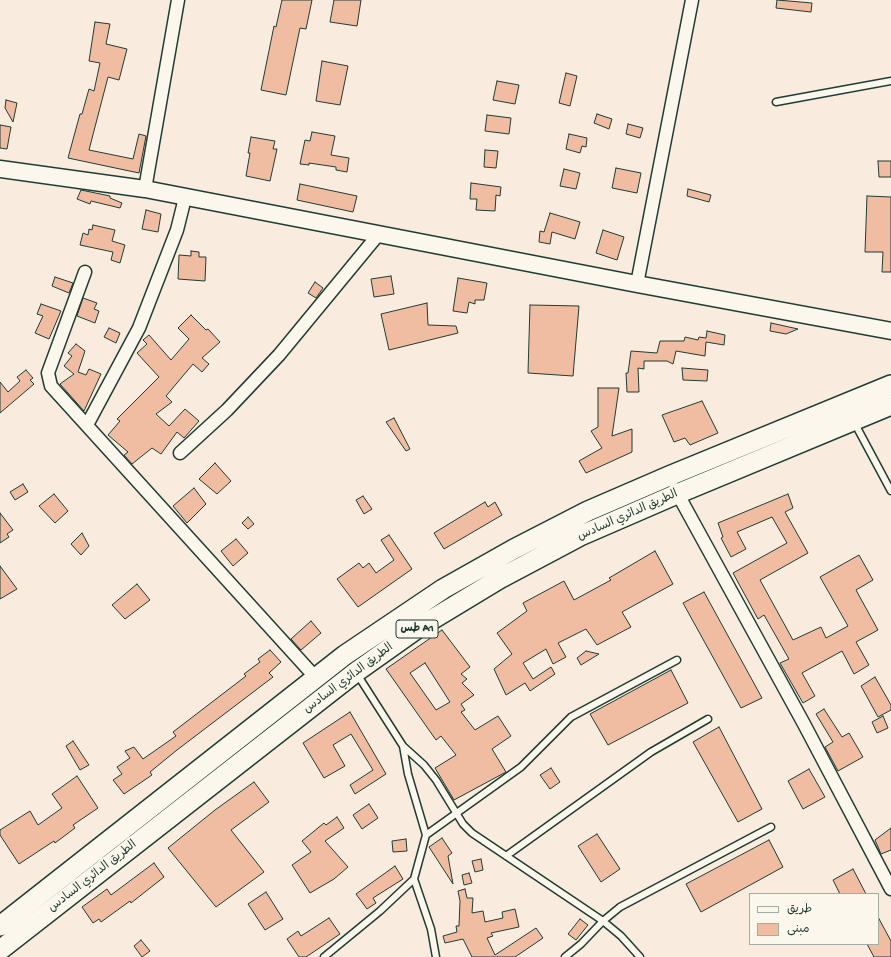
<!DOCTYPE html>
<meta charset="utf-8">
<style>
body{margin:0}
#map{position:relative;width:891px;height:957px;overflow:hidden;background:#f9ebdd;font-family:"Gochi Hand","Playpen Sans Arabic",sans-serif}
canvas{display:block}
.legend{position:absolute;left:749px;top:893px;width:130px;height:52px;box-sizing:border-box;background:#fbf7ec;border:1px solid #a3ada2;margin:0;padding:5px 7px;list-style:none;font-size:12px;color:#1f3d34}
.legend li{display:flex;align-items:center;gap:8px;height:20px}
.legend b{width:20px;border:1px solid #a3ada2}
</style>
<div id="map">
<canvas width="891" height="957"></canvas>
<ul class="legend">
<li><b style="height:5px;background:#fbf7ec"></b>طريق</li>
<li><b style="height:11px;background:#f0bca2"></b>مبنى</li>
</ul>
</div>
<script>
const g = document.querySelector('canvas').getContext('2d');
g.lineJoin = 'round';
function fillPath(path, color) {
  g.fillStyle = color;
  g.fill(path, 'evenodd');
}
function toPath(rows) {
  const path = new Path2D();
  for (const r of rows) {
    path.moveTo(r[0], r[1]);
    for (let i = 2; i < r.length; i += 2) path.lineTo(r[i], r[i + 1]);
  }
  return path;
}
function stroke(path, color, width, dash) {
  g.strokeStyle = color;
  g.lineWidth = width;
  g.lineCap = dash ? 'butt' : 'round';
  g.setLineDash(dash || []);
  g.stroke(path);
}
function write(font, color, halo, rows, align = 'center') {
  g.font = font + ' "Gochi Hand","Playpen Sans Arabic",sans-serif';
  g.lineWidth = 4;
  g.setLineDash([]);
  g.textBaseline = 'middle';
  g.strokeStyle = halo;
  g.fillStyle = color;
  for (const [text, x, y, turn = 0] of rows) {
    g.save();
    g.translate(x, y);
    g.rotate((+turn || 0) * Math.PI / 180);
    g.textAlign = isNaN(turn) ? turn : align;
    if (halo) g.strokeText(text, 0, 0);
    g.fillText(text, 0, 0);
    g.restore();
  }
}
const building = toPath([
 [282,0,312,0,306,29,300,28,286,95,261,90,274,26,276,27,282,0],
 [334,0,361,0,357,26,330,22,334,0],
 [777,0,812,3,811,12,776,8,777,0],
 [95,22,110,24,106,44,127,49,119,80,108,77,89,150,133,159,139,134,146,136,139,173,68,158,80,114,82,114,89,89,94,91,100,63,89,61,95,22],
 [322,61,348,66,340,105,316,101,322,61],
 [566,73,577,76,570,106,559,103,566,73],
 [497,81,519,85,515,104,493,100,497,81],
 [6,100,17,103,13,122,5,108,6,100],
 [597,114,612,119,609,129,594,123,597,114],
 [487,115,511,118,509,134,485,131,487,115],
 [628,124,643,128,640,138,626,134,628,124],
 [0,125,11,127,7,149,0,148,0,125],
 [312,132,335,136,331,155,349,158,347,172,336,170,336,167,309,163,309,165,300,164,305,140,310,141,312,132],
 [569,134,587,138,586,147,582,146,580,153,566,149,569,134],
 [251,137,275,141,273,149,277,149,270,181,246,176,250,153,248,153,251,137],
 [485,150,498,151,496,168,484,167,485,150],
 [878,161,891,161,891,177,879,177,878,161],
 [616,168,641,173,637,193,612,188,616,168],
 [564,169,580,173,576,189,560,186,564,169],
 [471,183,501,187,500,196,496,195,495,211,476,210,477,199,470,199,471,183],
 [300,184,357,196,353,212,297,200,300,184],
 [688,189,711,195,709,202,687,196,688,189],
 [81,190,110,196,110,198,122,203,120,208,91,201,90,204,77,199,81,190],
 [867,196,891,197,891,272,882,272,883,252,865,252,867,196],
 [146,210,161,214,158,232,142,229,146,210],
 [550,213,580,222,575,239,552,232,550,244,539,242,540,231,544,232,550,213],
 [93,225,115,230,112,241,125,245,120,263,111,260,113,252,80,245,83,233,88,235,89,229,92,230,93,225],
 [603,230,624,237,617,260,596,253,603,230],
 [191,251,199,252,199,257,206,257,205,281,178,279,179,255,191,256,191,251],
 [391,276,394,294,374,297,371,279,391,276],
 [55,277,73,283,69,293,52,286,55,277],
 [458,278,487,283,484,300,475,300,475,304,469,302,467,313,453,311,458,278],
 [315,282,323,288,316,298,308,293,315,282],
 [83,298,97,303,94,309,99,311,95,323,77,316,83,298],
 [427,303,428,325,456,326,458,333,389,350,381,314,427,303],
 [41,304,61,311,49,339,35,333,43,316,37,314,41,304],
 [530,305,579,306,573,376,528,373,530,305],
 [191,315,206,330,208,329,220,342,202,358,209,364,202,372,193,364,166,396,172,402,156,414,169,426,185,409,199,421,184,438,177,432,161,454,152,448,132,464,124,455,128,452,108,435,120,421,117,419,159,377,137,353,147,344,143,340,149,335,171,360,189,339,178,328,191,315],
 [771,323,798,329,786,334,770,331,771,323],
 [109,328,120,333,116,343,104,337,109,328],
 [707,331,725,335,724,345,706,342,705,356,676,351,673,364,667,361,644,361,644,369,638,368,639,392,627,392,626,373,628,373,631,351,657,353,660,341,684,341,685,337,698,340,699,337,706,338,707,331],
 [76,344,85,351,78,372,86,375,89,369,101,374,84,411,60,384,74,374,64,366,72,356,68,353,76,344],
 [682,368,708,370,707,381,683,380,682,368],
 [26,370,33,378,30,380,34,384,0,413,0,382,8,392,20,381,17,377,26,370],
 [598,388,619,388,612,436,632,429,632,452,586,473,579,461,602,448,591,431,598,427,598,388],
 [702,401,718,433,690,445,685,438,674,442,662,415,702,401],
 [394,418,410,449,406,451,386,422,394,418],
 [215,463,231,481,217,494,199,479,215,463],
 [23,484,28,492,15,500,10,492,23,484],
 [194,488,206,504,187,523,173,506,194,488],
 [54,494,68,511,55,523,39,506,54,494],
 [788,494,793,508,785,512,808,553,760,580,793,640,821,627,826,638,848,626,820,577,859,555,873,580,856,590,878,630,856,642,869,665,854,674,842,651,802,673,815,696,803,703,780,663,789,659,764,615,758,619,733,573,787,543,772,517,737,532,746,549,731,557,721,538,723,537,718,523,788,494],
 [363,496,372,509,364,514,356,500,363,496],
 [485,502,488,507,495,502,502,515,444,549,434,533,485,502],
 [0,513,13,530,7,534,9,537,0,543,0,513],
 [248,517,254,524,248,529,242,523,248,517],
 [82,533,89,546,81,555,71,544,82,533],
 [389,535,412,569,358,607,337,579,359,563,363,568,369,563,376,573,394,560,381,540,389,535],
 [236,539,248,553,233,566,221,551,236,539],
 [655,551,673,584,622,612,631,627,597,645,586,629,558,643,566,657,553,664,546,649,523,663,533,679,551,667,555,674,530,691,525,683,506,695,494,669,512,654,497,633,527,611,523,603,564,581,574,600,611,580,609,578,655,551],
 [0,566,17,589,0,599,0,566],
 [137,584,150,600,125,619,112,605,137,584],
 [704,592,762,698,741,708,683,603,704,592],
 [311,621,321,633,301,650,291,639,311,621],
 [442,630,470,667,461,674,467,679,462,683,474,695,461,704,465,710,461,712,475,730,498,716,511,736,492,749,506,772,454,800,435,768,456,755,441,736,436,740,386,669,442,630],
 [425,663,450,702,436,710,410,673,425,663],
 [270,650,281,662,269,673,273,677,177,750,150,772,152,775,124,794,113,780,122,774,117,767,130,758,125,751,134,747,143,759,176,736,173,732,246,676,244,674,260,662,258,659,270,650],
 [586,651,599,654,581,665,577,658,586,651],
 [671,670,688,703,608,745,590,714,671,670],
 [875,677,891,705,891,710,878,717,861,686,875,677],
 [824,709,842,737,849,733,863,757,838,771,825,747,833,742,816,714,824,709],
 [350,712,386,774,355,794,350,785,373,770,351,734,333,745,345,766,324,778,303,743,350,712],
 [883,716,888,728,877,733,872,722,883,716],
 [719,727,762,809,738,822,693,742,719,727],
 [73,741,89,765,80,770,66,746,73,741],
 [551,768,560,782,550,789,540,775,551,768],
 [809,769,825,797,803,809,788,781,809,769],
 [77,776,98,808,73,825,75,828,55,843,54,841,19,864,0,835,0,830,30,811,38,825,62,808,52,794,77,776],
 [254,782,269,802,231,830,264,872,216,907,168,848,215,810,254,782],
 [369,804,378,818,362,829,353,815,369,804],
 [337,817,344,828,325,841,348,867,334,879,310,893,292,865,311,852,302,841,324,823,326,825,337,817],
 [891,828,891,850,881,854,875,840,891,828],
 [597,834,620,869,601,882,578,846,597,834],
 [442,838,452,853,448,856,453,884,429,847,442,838],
 [406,839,407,851,393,852,392,841,406,839],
 [769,840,783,867,701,912,686,884,769,840],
 [481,859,483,870,475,872,472,861,481,859],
 [154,863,164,877,131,903,130,901,101,922,99,919,93,923,82,907,107,889,111,895,154,863],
 [395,866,403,879,373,898,376,903,367,909,356,894,395,866],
 [853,869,866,894,840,894,833,880,853,869],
 [469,873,472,883,464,885,462,875,469,873],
 [465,889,467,898,473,898,472,913,483,911,485,922,503,918,502,912,515,909,519,927,491,933,493,936,487,938,495,955,536,928,543,938,515,957,472,957,463,939,445,943,443,936,457,932,456,926,459,926,460,901,458,891,465,889],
 [266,892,283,919,265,930,248,904,266,892],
 [878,917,891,941,891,957,874,957,867,944,878,944,878,917],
 [329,918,340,934,306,957,299,957,287,939,298,931,301,936,329,918],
 [580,919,588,925,576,940,568,934,580,919],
 [141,940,150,951,142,957,134,946,141,940]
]);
const service = toPath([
 [776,102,891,81],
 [854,422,891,491],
 [357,674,403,746,424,765,436,780,463,824,472,833,603,921,621,936,640,957],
 [426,835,521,767,571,717,677,660],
 [506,856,651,752,708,719],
 [414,879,431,929,436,957],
 [324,957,380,911,414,879,426,835,408,774,403,746],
 [565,957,581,944,603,921,620,907,771,827]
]);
const minor = toPath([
 [145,189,178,0],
 [85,272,48,373,51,386,316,678],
 [637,284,692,0],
 [87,425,139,328,177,230,185,198],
 [180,453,227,410,279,355,378,235],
 [675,489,804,724,891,889]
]);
const secondary = toPath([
 [0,169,145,189,637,284,891,331]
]);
const trunk = toPath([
 [0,926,345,655,443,589,514,549,588,511,669,476,891,385],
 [0,950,356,672,418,628,499,579,580,536,677,494,891,405]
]);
const shields = [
 [417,629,42]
];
const shieldNames = [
 ["طس A1",417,629]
];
const streetNames = [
 ["الطريق الدائري السادس",628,516,-24],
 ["الطريق الدائري السادس",349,679,-37],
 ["الطريق الدائري السادس",93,877,-38]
];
fillPath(building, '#f0bca2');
stroke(building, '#1f3d34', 1);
stroke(service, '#1f3d34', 9);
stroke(minor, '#1f3d34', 15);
stroke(secondary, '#1f3d34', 19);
stroke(trunk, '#1f3d34', 22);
stroke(service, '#fbf7ec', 6);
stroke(minor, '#fbf7ec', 12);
stroke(secondary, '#fbf7ec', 16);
stroke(trunk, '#fbf7ec', 19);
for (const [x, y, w] of shields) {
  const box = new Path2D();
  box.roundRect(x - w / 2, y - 9, w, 18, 3);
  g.fillStyle = '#fbf7ec';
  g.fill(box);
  stroke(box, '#1f3d34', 1);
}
write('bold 11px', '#1f3d34', null, shieldNames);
write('12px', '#1f3d34', '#fbf7ec', streetNames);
</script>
